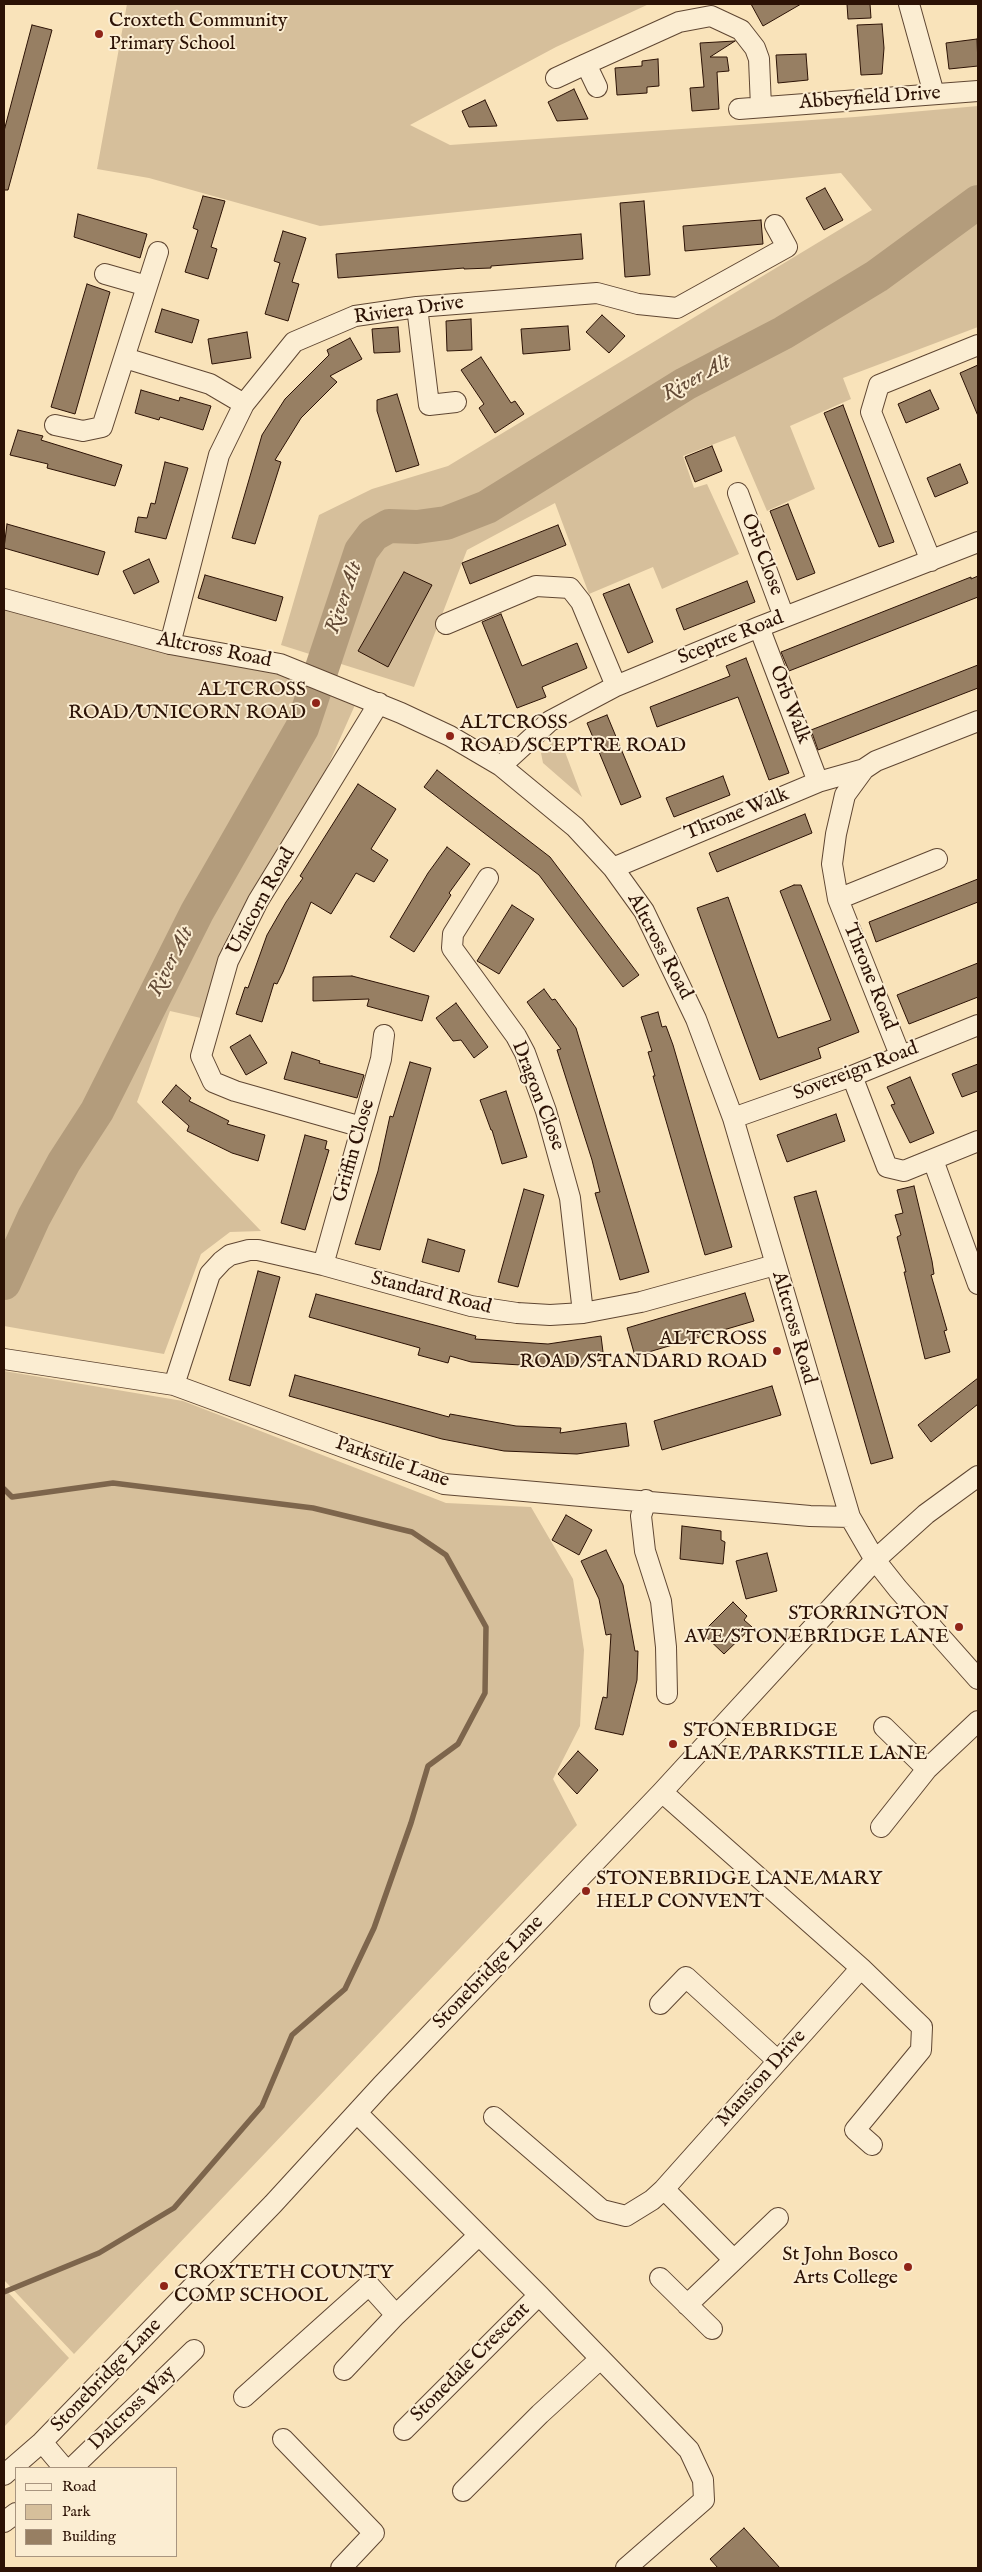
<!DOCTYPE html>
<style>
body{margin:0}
#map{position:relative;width:982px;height:2572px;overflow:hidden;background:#f9e3ba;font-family:"IM FELL English",serif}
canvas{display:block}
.frame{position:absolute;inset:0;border:5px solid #2c1205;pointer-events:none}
.legend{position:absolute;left:15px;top:2467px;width:162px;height:90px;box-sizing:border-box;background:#fbedd2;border:1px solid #a89580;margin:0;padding:6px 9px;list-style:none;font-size:15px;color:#2c1205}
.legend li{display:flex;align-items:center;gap:10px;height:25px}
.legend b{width:25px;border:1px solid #a89580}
</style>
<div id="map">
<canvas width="982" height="2572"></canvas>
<div class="frame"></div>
<ul class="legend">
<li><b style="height:6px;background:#fbedd2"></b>Road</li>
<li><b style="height:14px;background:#d6bf9b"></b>Park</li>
<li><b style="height:14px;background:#977f63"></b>Building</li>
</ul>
</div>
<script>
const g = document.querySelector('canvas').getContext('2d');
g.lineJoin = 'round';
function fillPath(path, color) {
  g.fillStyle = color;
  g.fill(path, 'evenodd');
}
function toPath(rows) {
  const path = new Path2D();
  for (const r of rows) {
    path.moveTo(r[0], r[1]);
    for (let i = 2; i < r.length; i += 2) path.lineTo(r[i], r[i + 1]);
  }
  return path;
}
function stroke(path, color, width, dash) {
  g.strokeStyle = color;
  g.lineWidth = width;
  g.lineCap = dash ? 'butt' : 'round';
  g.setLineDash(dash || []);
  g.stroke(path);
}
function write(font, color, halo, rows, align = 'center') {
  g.font = font + ' "IM FELL English",serif';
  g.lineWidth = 4;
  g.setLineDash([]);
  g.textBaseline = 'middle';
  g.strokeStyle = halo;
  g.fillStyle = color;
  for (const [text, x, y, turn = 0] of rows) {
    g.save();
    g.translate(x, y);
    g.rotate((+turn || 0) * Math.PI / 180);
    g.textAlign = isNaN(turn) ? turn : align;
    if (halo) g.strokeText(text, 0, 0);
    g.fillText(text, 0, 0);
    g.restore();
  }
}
const green = toPath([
 [127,4,649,4,556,47,410,125,450,145,855,117,978,106,978,327,843,378,851,399,790,426,815,489,767,511,735,436,683,456,694,488,707,484,739,554,662,589,653,567,589,594,555,503,467,550,414,687,281,645,319,515,372,489,448,466,872,210,841,173,320,226,149,178,97,169],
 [4,599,359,696,327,768,229,933,201,1018,170,1011,137,1102,261,1231,230,1232,201,1254,164,1354,4,1326],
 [559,736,582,797,543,763,541,753],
 [4,1371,183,1401,446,1503,531,1507,573,1579,584,1650,580,1726,553,1779,577,1825,74,2354,4,2280],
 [4,2288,69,2358,4,2427]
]);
const stream = toPath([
 [4,1489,12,1497,113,1483,313,1508,412,1532,446,1555,486,1627,485,1693,458,1744,428,1766,411,1823,374,1928,345,1989,292,2035,262,2106,174,2208,99,2253,4,2292]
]);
const river = toPath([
 [4,1283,34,1217,64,1162,97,1111,197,912,302,728,361,551,373,535,389,526,417,527,446,523,487,507,685,384,783,333,877,276,978,202]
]);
const building = toPath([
 [751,4,801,4,763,26,751,4],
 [847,4,870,4,871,18,848,19,847,4],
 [882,24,884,48,882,74,861,75,857,25,882,24],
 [32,25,52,30,8,190,4,190,4,131,32,25],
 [977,39,978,66,949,69,946,43,977,39],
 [735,41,710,57,727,57,729,71,717,72,719,109,692,111,690,88,704,87,700,43,735,41],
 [806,54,808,80,778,83,776,55,806,54],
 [658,59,659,86,647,87,647,93,617,95,615,68,642,66,642,61,658,59],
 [574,89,588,119,557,121,548,102,574,89],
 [485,100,497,126,469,127,462,111,485,100],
 [825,188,843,220,824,230,806,198,825,188],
 [203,196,225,201,211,247,217,249,208,279,185,272,198,230,193,228,203,196],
 [644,201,650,275,625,277,620,203,644,201],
 [78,214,147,234,140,258,74,237,78,214],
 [761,220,763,244,685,251,683,226,761,220],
 [283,231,306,238,292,282,299,284,288,321,265,314,280,263,274,261,283,231],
 [581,234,583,259,491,266,491,268,464,269,464,268,338,278,336,254,581,234],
 [87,284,110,292,75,414,51,407,87,284],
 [162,309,199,320,192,343,155,332,162,309],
 [602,315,625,336,609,353,586,332,602,315],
 [471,319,472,350,447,351,446,321,471,319],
 [568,326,570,350,523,354,521,329,568,326],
 [398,327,400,352,374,353,372,329,398,327],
 [247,332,251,358,212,364,208,339,247,332],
 [350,338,362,359,330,376,337,382,301,418,275,460,281,462,255,544,232,538,262,435,285,399,329,355,327,350,350,338],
 [481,357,511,403,515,401,524,414,495,433,479,408,484,404,461,370,481,357],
 [978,365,978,416,960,373,978,365],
 [141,390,179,401,180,397,211,406,203,430,160,417,159,420,135,413,141,390],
 [930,390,939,409,906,423,898,404,930,390],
 [397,394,419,465,396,472,377,411,377,400,397,394],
 [843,405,894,542,879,547,824,413,843,405],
 [18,430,43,436,41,440,122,465,115,486,47,468,48,464,10,455,18,430],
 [712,446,722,471,695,482,685,457,712,446],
 [165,462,188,468,166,539,135,532,138,517,147,518,151,503,155,504,165,462],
 [960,464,968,483,935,497,927,478,960,464],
 [788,504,815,573,797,580,770,511,788,504],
 [7,524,105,552,98,575,4,548,7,524],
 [558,525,566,545,470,584,462,563,558,525],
 [149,559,159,582,134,594,123,571,149,559],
 [404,572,432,585,388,667,358,651,404,572],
 [205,575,283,597,276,621,198,598,205,575],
 [978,576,978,597,789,671,781,652,971,577,971,579,978,576],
 [747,581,755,602,684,630,676,609,747,581],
 [629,584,653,642,628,653,603,594,629,584],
 [501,614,522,666,577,643,587,668,542,687,546,697,517,708,482,622,501,614],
 [746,658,789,773,769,780,738,697,657,727,650,707,730,676,726,666,746,658],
 [978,665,978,688,818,750,811,730,978,665],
 [607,715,641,797,621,805,587,723,607,715],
 [437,770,550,857,639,975,623,987,539,875,424,787,437,770],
 [723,776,730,795,674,817,666,798,723,776],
 [358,784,396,809,371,849,388,860,374,882,356,873,331,914,311,902,283,972,277,984,274,983,262,1022,236,1014,245,987,248,988,267,935,286,902,303,878,300,876,358,784],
 [805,814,812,833,717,872,709,853,805,814],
 [447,847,470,864,449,893,451,895,414,952,390,937,428,873,447,847],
 [978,879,978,902,876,942,869,922,978,879],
 [794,885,801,885,859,1032,818,1048,821,1058,760,1080,697,908,728,897,778,1038,831,1020,780,891,794,885],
 [512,905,534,919,499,974,477,961,512,905],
 [978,963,978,997,909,1024,897,995,978,963],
 [352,976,429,996,422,1021,367,1006,369,999,313,1001,313,977,352,976],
 [544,989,552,1000,555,999,576,1028,649,1272,620,1280,595,1193,600,1192,592,1160,557,1050,561,1049,527,1002,544,989],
 [456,1003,488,1047,474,1058,461,1040,453,1041,436,1018,456,1003],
 [658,1012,662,1027,666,1026,673,1045,732,1247,705,1255,653,1076,655,1076,648,1052,652,1051,641,1017,658,1012],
 [250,1035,267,1063,246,1075,230,1047,250,1035],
 [292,1052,320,1061,319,1063,364,1075,357,1098,284,1079,292,1052],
 [410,1062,431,1068,380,1250,355,1244,378,1171,390,1116,393,1117,410,1062],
 [978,1064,978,1091,962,1097,952,1074,978,1064],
 [910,1077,934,1133,910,1143,891,1105,895,1104,887,1087,910,1077],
 [176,1085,191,1098,189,1101,229,1121,227,1124,265,1135,258,1161,232,1153,187,1131,189,1126,162,1102,176,1085],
 [506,1091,527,1157,502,1164,492,1130,491,1130,480,1100,506,1091],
 [836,1114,845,1141,787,1162,777,1135,836,1114],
 [305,1135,327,1141,325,1149,329,1150,305,1230,281,1223,305,1135],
 [914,1186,932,1261,934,1274,931,1275,947,1330,944,1331,950,1352,925,1359,904,1272,906,1272,897,1237,901,1235,895,1215,903,1213,897,1190,914,1186],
 [524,1189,544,1195,518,1287,498,1282,524,1189],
 [816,1191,893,1458,871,1464,794,1197,816,1191],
 [428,1239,465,1250,459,1272,422,1262,428,1239],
 [258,1271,280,1277,250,1386,229,1380,258,1271],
 [745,1293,754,1321,635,1356,627,1328,745,1293],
 [316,1294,476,1336,475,1339,548,1344,601,1336,604,1360,554,1367,471,1362,450,1356,448,1363,418,1355,420,1348,309,1317,316,1294],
 [295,1375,449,1417,450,1414,516,1426,561,1428,560,1433,626,1423,629,1446,577,1454,504,1451,442,1439,289,1396,295,1375],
 [978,1378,978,1404,931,1442,918,1425,978,1378],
 [772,1386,781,1415,662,1450,654,1421,772,1386],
 [566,1515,592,1530,579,1555,552,1540,566,1515],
 [682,1526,721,1531,721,1540,725,1542,723,1564,680,1559,682,1526],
 [606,1550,623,1585,635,1651,638,1651,637,1680,623,1735,595,1729,603,1697,607,1698,611,1634,606,1635,599,1599,581,1561,606,1550],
 [767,1553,777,1591,746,1599,736,1561,767,1553],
 [733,1602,747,1616,744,1620,752,1627,724,1654,702,1633,733,1602],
 [578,1751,598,1770,577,1794,558,1774,578,1751],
 [744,2528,780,2568,718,2568,710,2559,744,2528]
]);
const minor = toPath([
 [909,4,934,94],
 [556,78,586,64],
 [597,87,586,64,679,22,711,16,741,30,755,48,759,59,761,107],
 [739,109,978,91],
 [105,274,147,286],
 [417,307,429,405,456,402],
 [125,358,210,384,244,404],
 [55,425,83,431,102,427,158,252],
 [738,493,784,617],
 [931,561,871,412,879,385,978,345],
 [4,599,170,644,280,664,401,713,450,736,501,766,575,827,613,868,644,911,684,994,696,1019,733,1118,850,1517,875,1560,898,1589,978,1679],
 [446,624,536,586,570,588,581,602,616,686],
 [759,627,818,782],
 [170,644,219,455,244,404,294,342,355,316,417,307,597,293,638,304,677,308,787,247,775,225],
 [501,766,550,721,616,686,759,627,978,542],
 [613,868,818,782,864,769],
 [488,878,453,934,452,948,516,1036,525,1053,546,1111,570,1198,583,1313],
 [838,899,937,859],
 [900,1055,838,899,832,864,836,834,845,795,864,769,876,761,978,721],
 [852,1076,887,1167,904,1171,978,1141],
 [733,1118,852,1076,978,1025],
 [362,1127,235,1091,213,1082,201,1056,228,961,258,901,379,703],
 [933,1160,978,1284],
 [323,1265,381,1059,384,1035],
 [4,1359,174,1385,444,1484,810,1516,850,1517],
 [174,1385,210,1274,222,1261,230,1255,249,1250,258,1250,323,1265,471,1306,517,1313,550,1315,583,1313,641,1302,775,1265],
 [646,1500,641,1516,645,1551,661,1601,666,1647,667,1694],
 [884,1727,927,1769],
 [662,1792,861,1968,922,2027,921,2050,855,2130,872,2145],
 [881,1827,927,1769,978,1721],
 [660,2004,686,1977,778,2061],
 [357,2113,539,2295,689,2450,703,2480,704,2500,626,2568],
 [494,2117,602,2210,626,2216,652,2200,664,2189],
 [733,2259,664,2189,861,1968],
 [660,2278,712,2329],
 [687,2305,778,2218],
 [344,2370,396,2315],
 [244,2397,369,2285,396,2315,479,2235],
 [404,2430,539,2295],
 [283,2439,374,2533,341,2568],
 [42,2442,64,2468],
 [72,2468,194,2350],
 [4,2475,42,2442,273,2204,382,2085,662,1792,875,1560,926,1514,978,1476],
 [463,2491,540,2414,599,2360],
 [4,2522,16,2513]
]);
const markers = [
 [99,34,5,"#8f2418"],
 [316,703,5,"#8f2418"],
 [450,736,5,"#8f2418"],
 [777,1351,5,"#8f2418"],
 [959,1627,5,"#8f2418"],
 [673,1744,5,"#8f2418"],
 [586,1891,5,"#8f2418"],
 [908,2267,5,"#8f2418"],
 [164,2286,5,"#8f2418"]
];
const poiNames = [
 ["Croxteth Community",109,22],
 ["Primary School",109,45],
 ["ALTCROSS",306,691,"right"],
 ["ROAD/UNICORN ROAD",306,714,"right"],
 ["ALTCROSS",460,724],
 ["ROAD/SCEPTRE ROAD",460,747],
 ["ALTCROSS",767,1340,"right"],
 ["ROAD/STANDARD ROAD",767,1363,"right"],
 ["STORRINGTON",949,1615,"right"],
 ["AVE/STONEBRIDGE LANE",949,1638,"right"],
 ["STONEBRIDGE",683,1732],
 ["LANE/PARKSTILE LANE",683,1755],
 ["STONEBRIDGE LANE/MARY",596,1880],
 ["HELP CONVENT",596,1903],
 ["St John Bosco",898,2256,"right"],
 ["Arts College",898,2279,"right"],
 ["CROXTETH COUNTY",174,2274],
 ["COMP SCHOOL",174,2297]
];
const streetNames = [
 ["Abbeyfield Drive",870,99,-4],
 ["Riviera Drive",409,311,-8],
 ["Orb Close",761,555,69],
 ["Sceptre Road",731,639,-22],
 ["Altcross Road",214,651,11],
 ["Orb Walk",789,705,69],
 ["Throne Walk",737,815,-22],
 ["Unicorn Road",262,902,-61],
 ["Altcross Road",659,947,62],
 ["Throne Road",869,977,68],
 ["Sovereign Road",856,1072,-21],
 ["Dragon Close",537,1096,69],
 ["Griffin Close",355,1151,-74],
 ["Standard Road",431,1294,14],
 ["Altcross Road",793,1328,74],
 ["Parkstile Lane",392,1463,19],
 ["Stonebridge Lane",489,1973,-46],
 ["Mansion Drive",762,2079,-48],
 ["Stonedale Crescent",471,2363,-45],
 ["Stonebridge Lane",107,2376,-46],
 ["Dalcross Way",133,2409,-44]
];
const waterNames = [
 ["River Alt",697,379,-29],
 ["River Alt",345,598,-71],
 ["River Alt",172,962,-63]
];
fillPath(green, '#d6bf9b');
stroke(stream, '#7d654c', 5.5);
stroke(river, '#b39c7c', 34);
fillPath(building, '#977f63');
stroke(building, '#2c1205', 1);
stroke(minor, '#5f4632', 22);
stroke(minor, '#fbedd2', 20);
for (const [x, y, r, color] of markers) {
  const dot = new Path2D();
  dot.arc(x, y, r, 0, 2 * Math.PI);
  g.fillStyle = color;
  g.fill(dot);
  stroke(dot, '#fbedd2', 2);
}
write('20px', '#2c1205', '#fbedd2', poiNames, 'left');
write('20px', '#2c1205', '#fbedd2', streetNames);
write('italic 21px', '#624935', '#fbedd2', waterNames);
</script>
